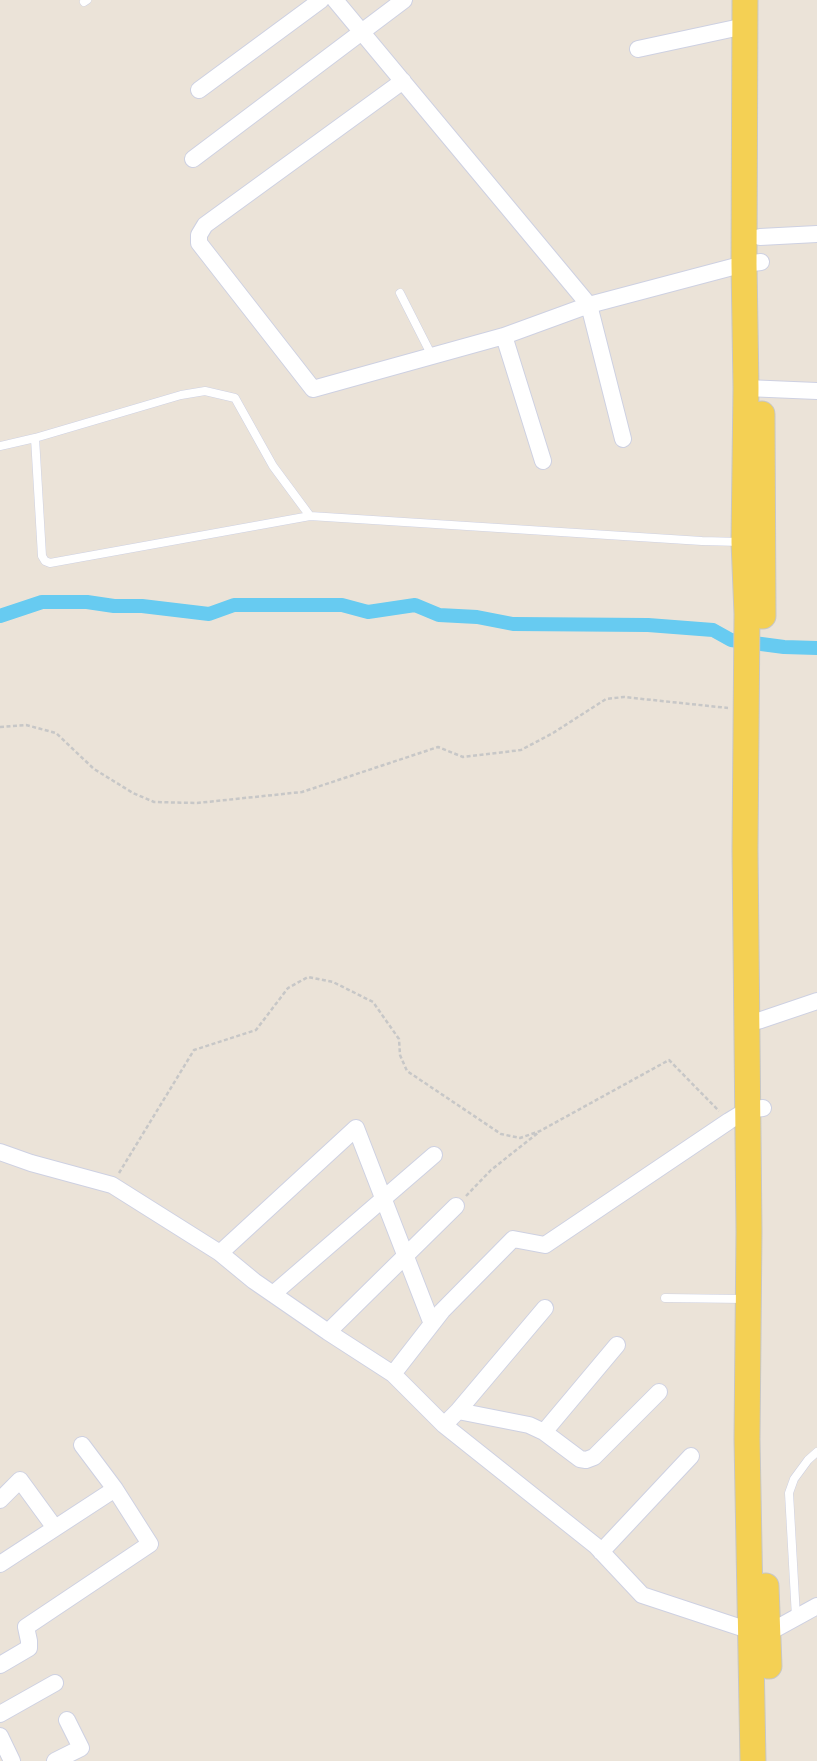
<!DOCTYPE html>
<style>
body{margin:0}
canvas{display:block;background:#ebe3d8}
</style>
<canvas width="817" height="1761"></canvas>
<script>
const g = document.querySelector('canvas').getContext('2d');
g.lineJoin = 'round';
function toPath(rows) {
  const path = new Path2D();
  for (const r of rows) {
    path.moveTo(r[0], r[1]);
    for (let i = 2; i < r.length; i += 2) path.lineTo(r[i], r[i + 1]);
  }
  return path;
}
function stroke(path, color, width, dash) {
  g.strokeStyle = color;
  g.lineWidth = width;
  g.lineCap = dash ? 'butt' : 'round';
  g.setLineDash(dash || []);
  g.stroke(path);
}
const canal = toPath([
 [0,616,42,602,87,602,114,606,142,606,209,614,234,605,342,605,368,612,415,605,439,615,477,617,513,624,648,625,713,630,731,640,784,647,817,648]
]);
const path = toPath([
 [0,727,26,725,56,733,94,769,133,793,154,802,197,803,302,792,438,747,463,757,521,750,553,733,606,699,624,697,728,708],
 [119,1173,194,1050,256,1030,288,988,308,977,333,982,373,1002,399,1039,400,1055,407,1071,501,1134,520,1138,540,1131,669,1060,719,1111],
 [466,1196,491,1170,539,1132]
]);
const service = toPath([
 [84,2,87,0],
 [400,293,432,356],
 [35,438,42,556,45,561,50,563,310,516],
 [0,446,35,438,181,395,205,391,235,398,273,466,310,516,702,541,741,542],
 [665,1298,744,1299],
 [796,1617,789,1493,794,1479,808,1460,817,1452]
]);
const minor = toPath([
 [335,0,589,305,744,264,761,262],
 [638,49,745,26],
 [403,81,205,225,199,235,199,243,313,389,504,336,589,305,623,439],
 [199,90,321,0],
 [193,159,404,0],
 [760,237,817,234],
 [504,336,543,461],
 [746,388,817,391],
 [746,1024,761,1020,817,1001],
 [0,1152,31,1163,112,1185,220,1253],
 [273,1294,434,1155],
 [545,1308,458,1411,444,1425,596,1546,642,1595,751,1631,768,1633,817,1606],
 [328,1332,254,1281,220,1253,356,1128,432,1324],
 [393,1374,442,1311,513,1239,545,1245,729,1121,747,1110,763,1108],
 [458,1411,529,1425,544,1432,580,1459,586,1460,594,1457,659,1392],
 [444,1425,393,1374,328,1332,456,1206],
 [544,1432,617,1345],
 [0,1500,20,1480,55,1528],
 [601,1552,691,1456],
 [0,1564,115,1489],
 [0,1665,29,1648,29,1641,26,1627,150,1544,115,1489,82,1445],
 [0,1714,55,1683],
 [0,1736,12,1761],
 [55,1761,81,1748,67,1720]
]);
const primary = toPath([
 [745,0,744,264,746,388,744,542,747,614,745,849,749,1231,747,1439,753,1761],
 [762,414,763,616],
 [766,1586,769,1666]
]);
stroke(canal, '#67cbf1', 14);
stroke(service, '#ced1e2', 9);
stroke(minor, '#ced1e2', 18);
stroke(primary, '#c7c7c7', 27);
stroke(path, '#c7c7c7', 2.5, [4, 2.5]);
stroke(service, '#fff', 8);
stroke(minor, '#fff', 16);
stroke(primary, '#f4d054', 25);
</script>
